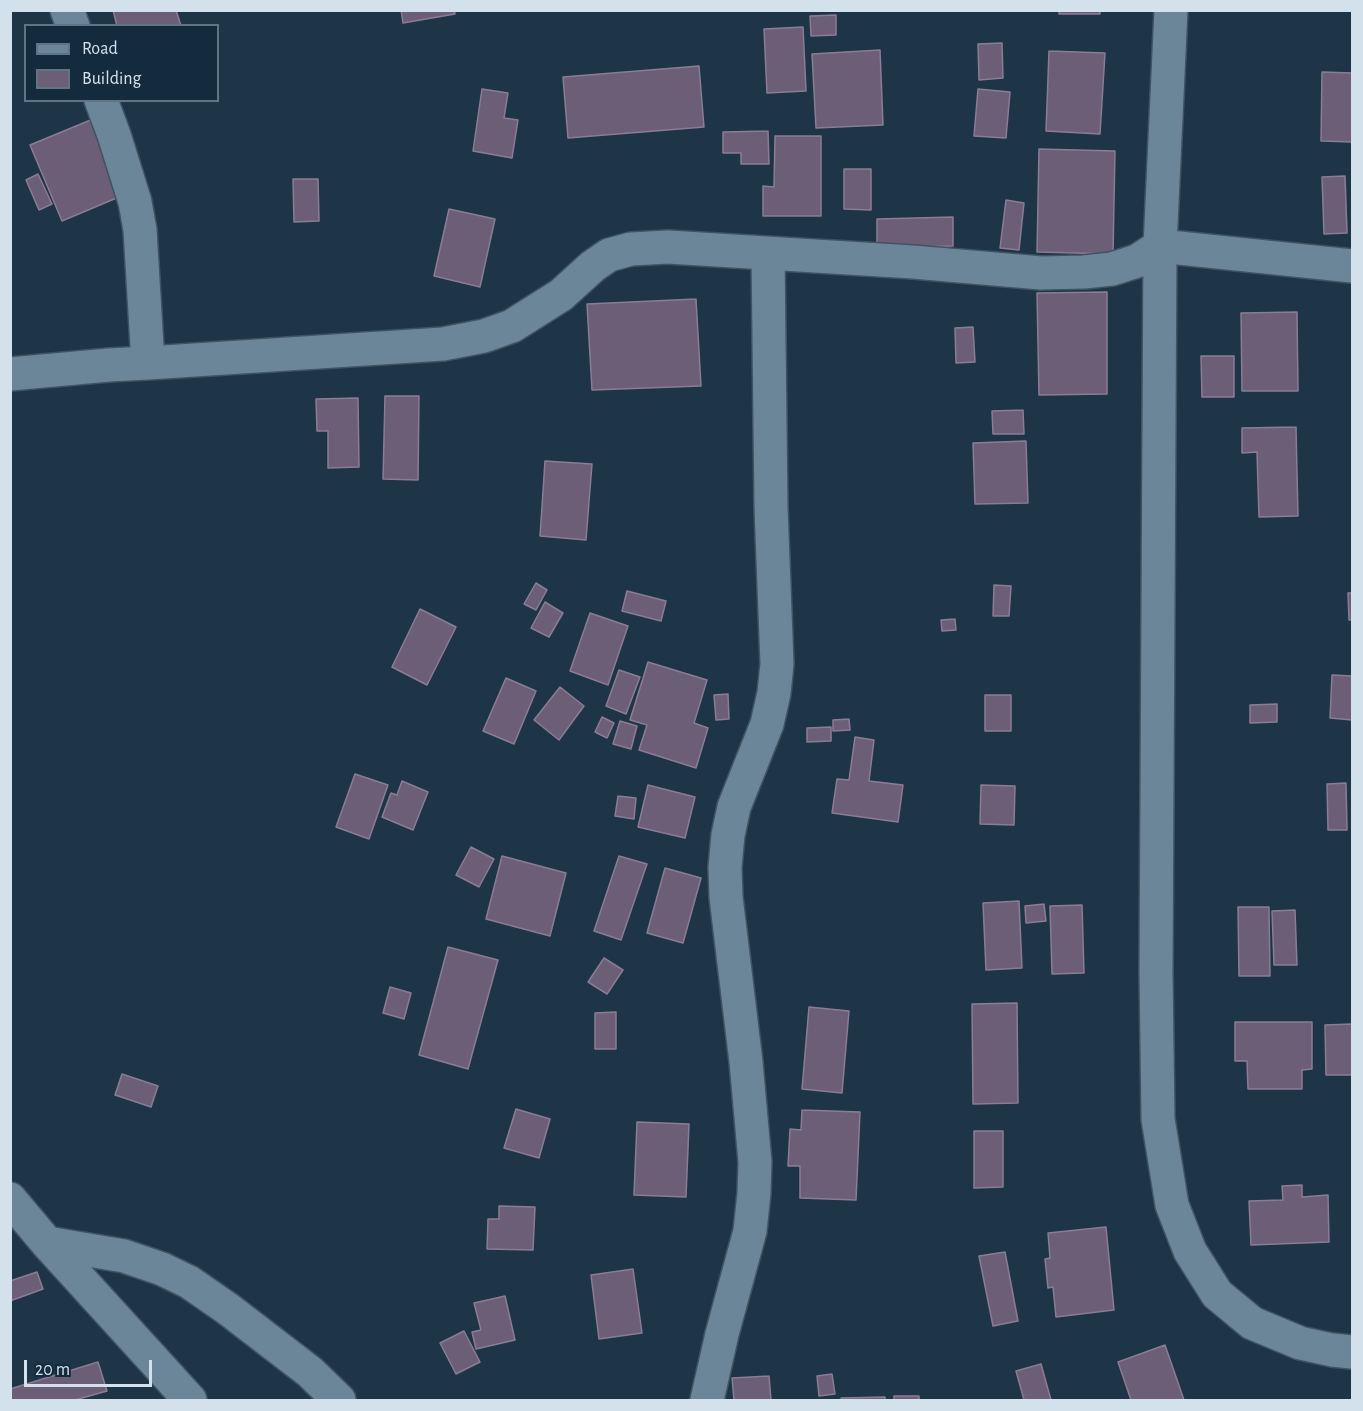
<!DOCTYPE html>
<style>
body{margin:0}
#map{position:relative;width:1363px;height:1411px;overflow:hidden;background:#1d3546;font-family:"Alegreya Sans",sans-serif}
canvas{display:block}
.frame{position:absolute;inset:0;border:12px solid #d3e1ec;pointer-events:none}
.legend{position:absolute;left:24px;top:24px;width:195px;height:78px;box-sizing:border-box;background:#132b3c;border:2px solid #607482;margin:0;padding:8px 10px;list-style:none;font-size:18px;color:#d3e1ec}
.legend li{display:flex;align-items:center;gap:12px;height:30px}
.legend b{width:30px;border:2px solid #607482}
.scale{position:absolute;left:24px;top:1360px;width:128px;height:27px;box-sizing:border-box;border:3px solid #d3e1ec;border-top:0;padding-left:8px;font-size:18px;line-height:21px;white-space:nowrap;color:#d3e1ec;-webkit-text-stroke:4px #132b3c;paint-order:stroke}
</style>
<div id="map">
<canvas width="1363" height="1411"></canvas>
<div class="frame"></div>
<ul class="legend">
<li><b style="height:8px;background:#6b8599"></b>Road</li>
<li><b style="height:16px;background:#6d5e78"></b>Building</li>
</ul>
<div class="scale">20 m</div>
</div>
<script>
const g = document.querySelector('canvas').getContext('2d');
g.lineJoin = 'round';
function fillPath(path, color) {
  g.fillStyle = color;
  g.fill(path, 'evenodd');
}
function toPath(rows) {
  const path = new Path2D();
  for (const r of rows) {
    path.moveTo(r[0], r[1]);
    for (let i = 2; i < r.length; i += 2) path.lineTo(r[i], r[i + 1]);
  }
  return path;
}
function stroke(path, color, width, dash) {
  g.strokeStyle = color;
  g.lineWidth = width;
  g.lineCap = dash ? 'butt' : 'round';
  g.setLineDash(dash || []);
  g.stroke(path);
}
const building = toPath([
 [113,10,176,10,181,26,117,26,113,10],
 [401,10,454,10,455,14,403,23,401,10],
 [1059,10,1100,10,1100,14,1059,14,1059,10],
 [836,15,836,35,811,36,810,16,836,15],
 [803,27,806,91,767,93,764,29,803,27],
 [1002,43,1003,78,979,80,978,44,1002,43],
 [880,50,883,125,816,128,812,54,880,50],
 [1049,51,1105,53,1100,134,1046,131,1049,51],
 [699,66,704,127,568,138,563,77,699,66],
 [1322,72,1352,73,1352,142,1321,141,1322,72],
 [482,89,508,93,504,118,518,120,512,158,473,151,482,89],
 [978,89,1010,92,1006,138,974,136,978,89],
 [93,119,126,194,62,221,30,145,93,119],
 [768,131,769,164,741,164,741,153,723,153,723,132,768,131],
 [775,136,821,136,821,216,763,216,763,186,774,187,775,136],
 [1039,149,1115,151,1113,254,1037,252,1039,149],
 [844,169,871,169,871,210,844,209,844,169],
 [38,174,52,204,39,210,26,180,38,174],
 [1345,176,1347,233,1324,234,1322,177,1345,176],
 [293,179,318,179,319,221,294,222,293,179],
 [1006,200,1024,203,1019,250,1000,248,1006,200],
 [449,209,495,219,480,287,434,276,449,209],
 [953,217,953,246,877,248,877,219,953,217],
 [1107,292,1107,394,1039,395,1037,293,1107,292],
 [696,299,701,386,592,390,587,304,696,299],
 [1297,312,1298,391,1242,391,1241,313,1297,312],
 [973,327,975,362,956,363,955,328,973,327],
 [1201,356,1234,356,1234,397,1202,397,1201,356],
 [385,396,419,396,418,480,383,479,385,396],
 [358,398,359,467,328,468,328,431,317,431,316,399,358,398],
 [1023,410,1024,434,993,434,992,411,1023,410],
 [1296,427,1298,516,1259,517,1257,452,1242,453,1242,428,1296,427],
 [1026,441,1028,503,975,504,973,443,1026,441],
 [545,461,592,464,586,540,540,536,545,461],
 [536,583,547,590,536,610,524,604,536,583],
 [994,585,1011,586,1009,616,993,616,994,585],
 [627,591,666,601,661,621,622,611,627,591],
 [1348,593,1352,593,1352,620,1349,620,1348,593],
 [545,602,563,613,549,637,531,628,545,602],
 [420,609,456,627,427,685,392,667,420,609],
 [590,613,628,626,608,685,570,671,590,613],
 [955,619,956,630,942,631,941,620,955,619],
 [648,662,707,680,694,723,708,728,696,768,639,750,647,725,630,720,648,662],
 [619,670,640,677,626,714,606,706,619,670],
 [1332,675,1352,676,1352,720,1330,718,1332,675],
 [506,678,536,691,514,744,483,731,506,678],
 [560,687,584,706,559,740,534,720,560,687],
 [728,694,729,719,716,720,714,695,728,694],
 [985,695,1011,695,1011,731,985,731,985,695],
 [1277,704,1277,722,1250,723,1250,705,1277,704],
 [602,717,614,723,607,738,595,732,602,717],
 [849,719,850,730,833,731,833,720,849,719],
 [620,721,637,726,631,749,613,744,620,721],
 [831,727,831,741,807,742,807,728,831,727],
 [855,737,874,740,869,781,903,785,898,822,832,813,837,779,849,780,855,737],
 [355,774,388,785,369,839,336,827,355,774],
 [402,781,428,792,413,830,382,817,391,793,397,795,402,781],
 [1346,783,1347,830,1328,830,1327,784,1346,783],
 [648,785,695,797,685,838,638,827,648,785],
 [981,785,1015,786,1014,825,980,824,981,785],
 [618,796,636,798,634,819,615,816,618,796],
 [471,847,494,859,479,887,456,875,471,847],
 [502,856,566,873,550,936,486,919,502,856],
 [619,856,647,864,621,940,594,931,619,856],
 [665,868,701,878,683,943,647,933,665,868],
 [1019,901,1022,968,986,970,983,903,1019,901],
 [1044,904,1046,921,1026,923,1025,906,1044,904],
 [1082,905,1084,973,1052,974,1050,906,1082,905],
 [1238,907,1269,907,1270,976,1239,976,1238,907],
 [1295,910,1297,965,1274,965,1272,911,1295,910],
 [448,947,498,960,468,1069,419,1055,448,947],
 [604,958,623,970,607,994,588,982,604,958],
 [390,987,411,993,404,1019,383,1013,390,987],
 [1017,1003,1018,1103,973,1104,972,1004,1017,1003],
 [809,1007,849,1011,842,1093,802,1089,809,1007],
 [616,1012,616,1049,595,1049,595,1013,616,1012],
 [1235,1022,1312,1022,1312,1069,1302,1070,1302,1089,1248,1089,1247,1061,1235,1061,1235,1022],
 [1352,1024,1352,1075,1326,1075,1325,1025,1352,1024],
 [122,1074,158,1086,151,1107,115,1095,122,1074],
 [516,1109,550,1119,539,1158,504,1148,516,1109],
 [802,1110,860,1112,856,1200,800,1198,800,1166,788,1166,790,1129,801,1130,802,1110],
 [637,1122,689,1124,686,1197,634,1195,637,1122],
 [974,1131,1003,1131,1003,1187,974,1188,974,1131],
 [1302,1185,1302,1197,1328,1195,1329,1242,1251,1245,1249,1201,1283,1200,1282,1186,1302,1185],
 [499,1206,535,1207,533,1250,487,1249,488,1219,499,1219,499,1206],
 [1106,1227,1114,1310,1056,1317,1053,1287,1048,1288,1045,1259,1050,1258,1048,1233,1106,1227],
 [1005,1252,1018,1321,993,1326,979,1256,1005,1252],
 [633,1269,642,1333,599,1339,591,1275,633,1269],
 [37,1272,43,1289,10,1301,10,1281,37,1272],
 [505,1296,515,1340,476,1349,472,1332,481,1330,474,1303,505,1296],
 [464,1331,480,1362,456,1374,440,1343,464,1331],
 [1165,1345,1184,1400,1131,1400,1118,1362,1165,1345],
 [98,1362,107,1391,75,1400,10,1400,10,1389,98,1362],
 [1041,1364,1051,1400,1024,1400,1016,1371,1041,1364],
 [832,1374,835,1394,819,1396,817,1376,832,1374],
 [769,1376,771,1400,734,1400,732,1378,769,1376],
 [894,1396,919,1396,919,1400,894,1400,894,1396],
 [885,1397,885,1400,842,1400,841,1398,885,1397]
]);
const street = toPath([
 [67,10,73,26],
 [1171,10,1160,246,1156,972,1158,1119,1172,1205,1190,1251,1217,1294,1252,1323,1300,1343,1332,1350,1352,1352],
 [101,100,114,135,135,202,140,230,148,363],
 [10,374,109,365,148,363,443,344,484,336,512,326,561,295,593,266,609,255,631,249,668,247,913,262,1041,273,1084,272,1112,269,1137,261,1160,246,1352,266],
 [10,1199,47,1243,190,1400],
 [47,1243,124,1256,162,1269,189,1282,228,1309,310,1372,339,1400],
 [707,1400,722,1334,750,1231,754,1193,755,1162,746,1062,726,897,725,867,728,835,734,807,767,724,774,693,777,664,771,507,768,254]
]);
fillPath(building, '#6d5e78');
stroke(building, '#8b7c96', 1.5);
stroke(street, '#3f5362', 36);
stroke(street, '#6b8599', 33);
</script>
